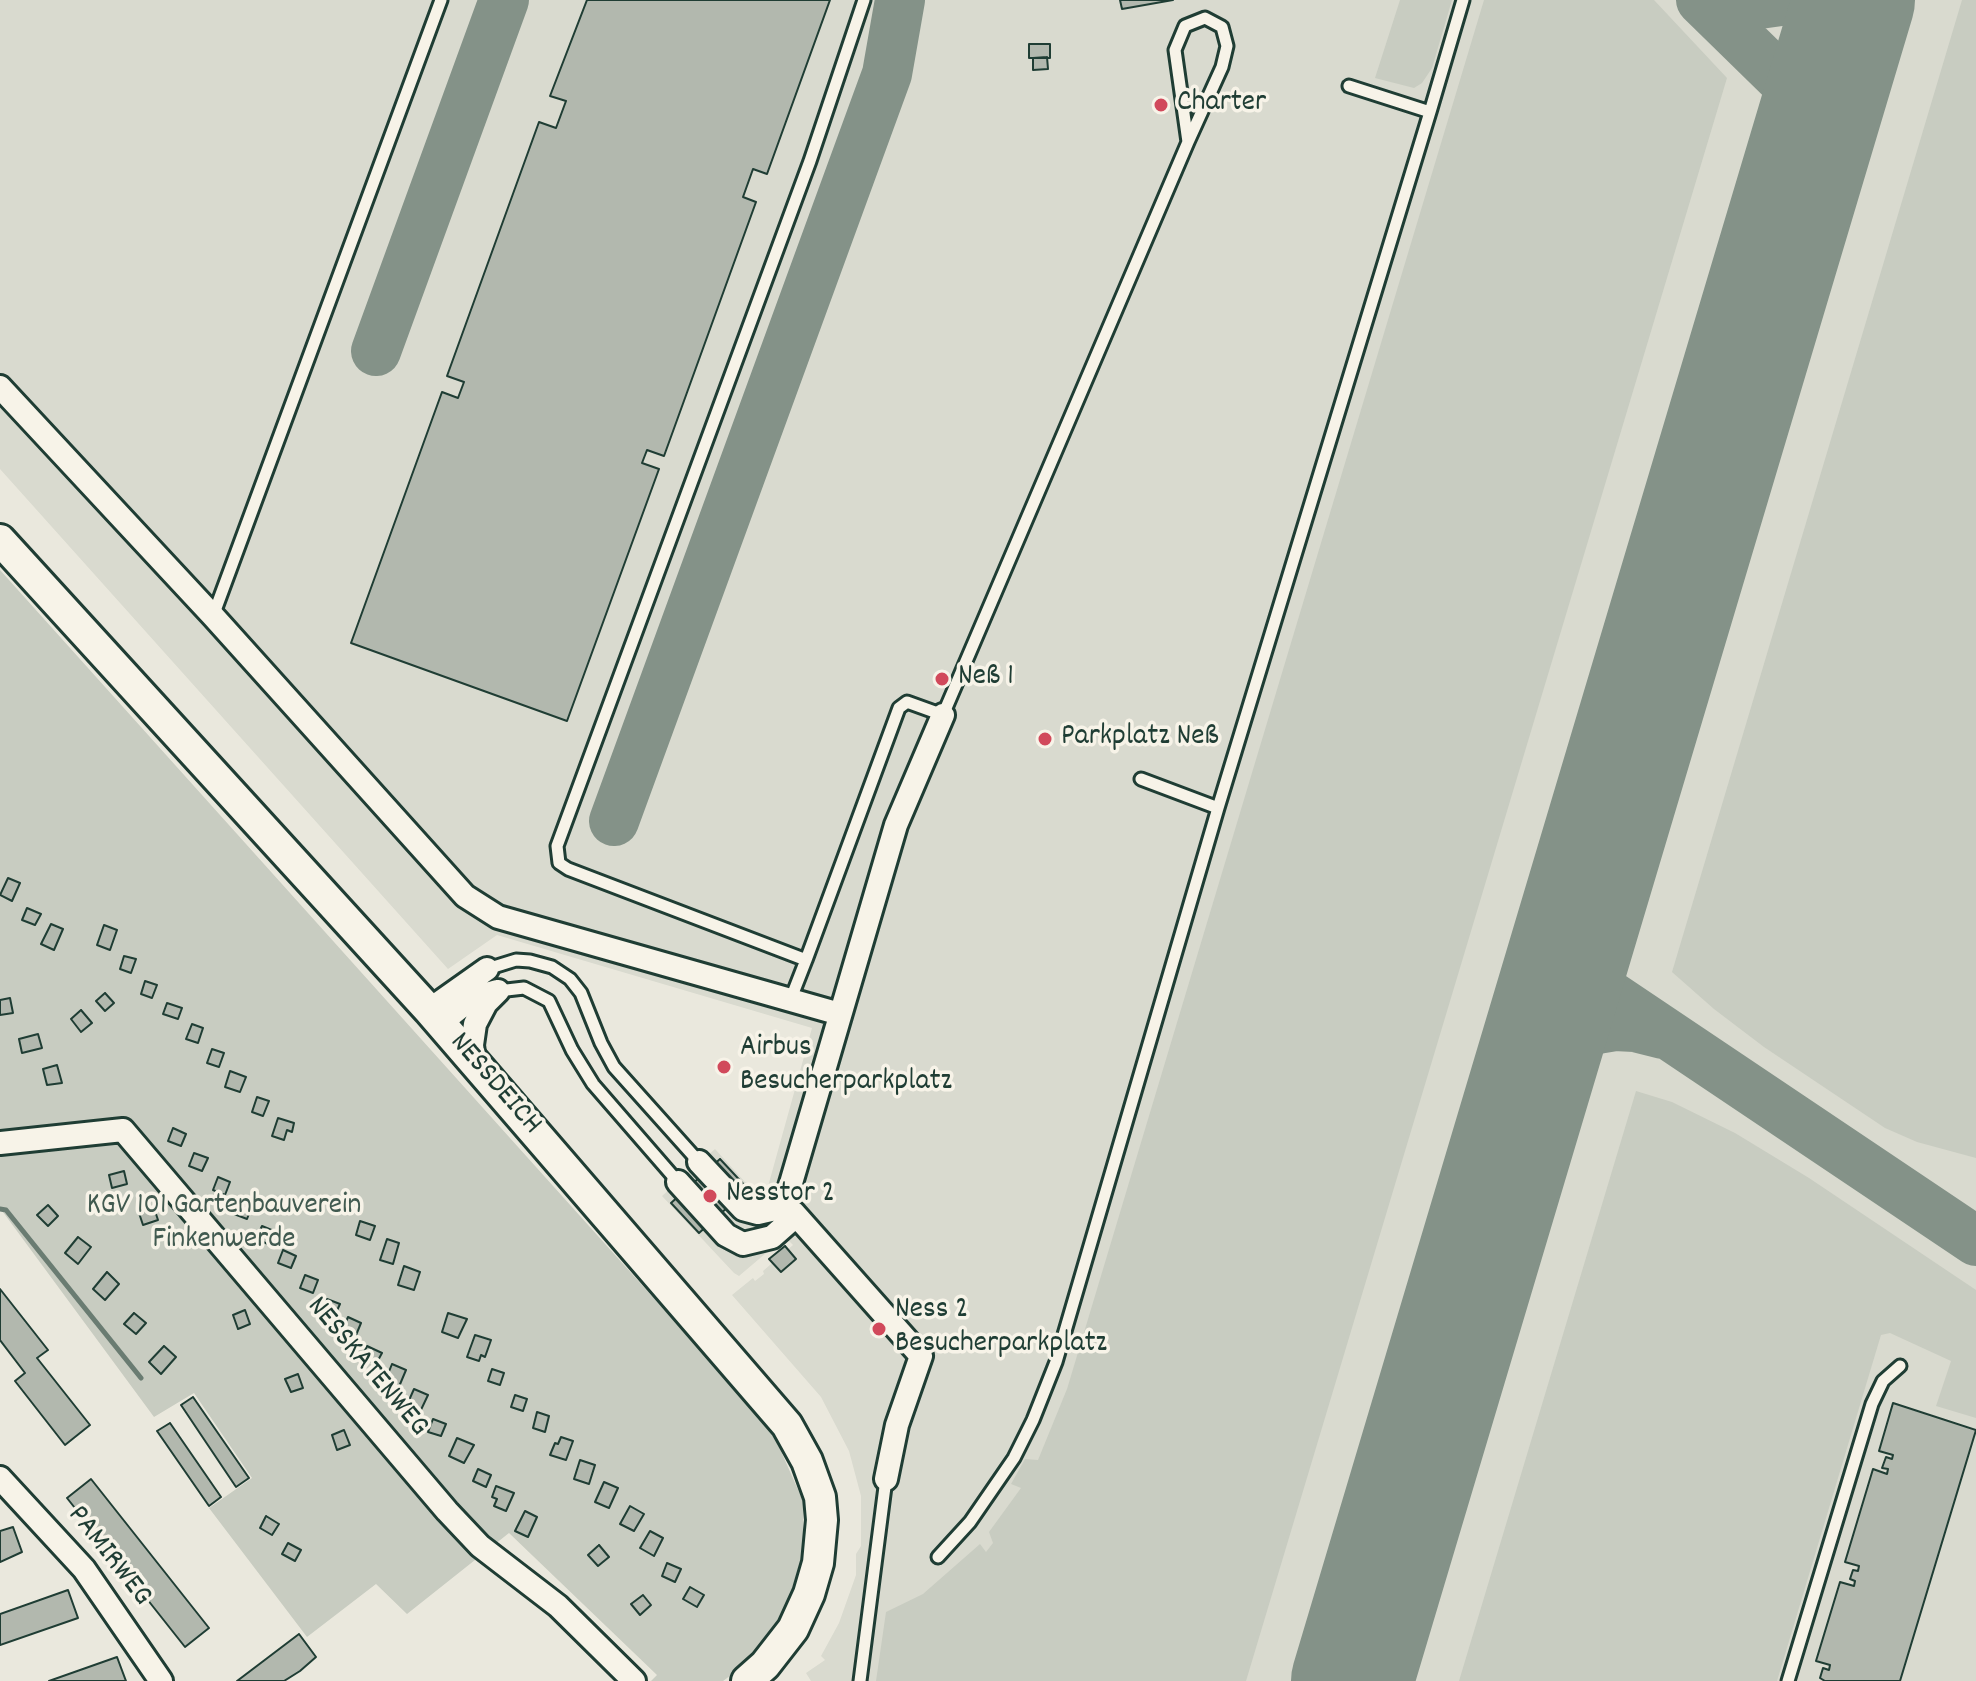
<!DOCTYPE html>
<meta charset="utf-8">
<style>
body{margin:0}
canvas{display:block;background:#eae8dd}
</style>
<canvas width="1976" height="1681"></canvas>
<script>
const g = document.querySelector('canvas').getContext('2d');
g.lineJoin = 'round';
function fillPath(path, color) {
  g.fillStyle = color;
  g.fill(path, 'evenodd');
}
function toPath(rows) {
  const path = new Path2D();
  for (const r of rows) {
    path.moveTo(r[0], r[1]);
    for (let i = 2; i < r.length; i += 2) path.lineTo(r[i], r[i + 1]);
  }
  return path;
}
function stroke(path, color, width, dash) {
  g.strokeStyle = color;
  g.lineWidth = width;
  g.lineCap = dash ? 'butt' : 'round';
  g.setLineDash(dash || []);
  g.stroke(path);
}
function write(font, color, halo, rows, align = 'center') {
  g.font = font + ' Dekko,sans-serif';
  g.lineWidth = 7;
  g.setLineDash([]);
  g.textBaseline = 'middle';
  g.strokeStyle = halo;
  g.fillStyle = color;
  for (const [text, x, y, turn = 0] of rows) {
    g.save();
    g.translate(x, y);
    g.rotate((+turn || 0) * Math.PI / 180);
    g.textAlign = isNaN(turn) ? turn : align;
    if (halo) g.strokeText(text, 0, 0);
    g.fillText(text, 0, 0);
    g.restore();
  }
}
const built = toPath([
 [0,0,1976,0,1976,1681,811,1681,806,1673,825,1660,821,1656,839,1623,856,1575,856,1554,861,1546,861,1496,849,1451,821,1397,732,1295,753,1278,755,1281,764,1274,763,1271,793,1245,785,1237,739,1276,734,1273,662,1196,715,1149,745,1182,767,1190,812,1028,497,935,448,969,0,469]
]);
const green = toPath([
 [1400,0,1452,0,1432,68,1422,83,1414,88,1375,78],
 [1484,0,1654,0,1727,78,1246,1681,876,1681,886,1612,923,1594,980,1544,986,1552,993,1543,989,1532,1021,1488,1011,1484,1025,1459,1038,1460,1067,1389],
 [1962,0,1976,0,1976,1158,1917,1142,1885,1128,1764,1047,1714,1009,1672,972],
 [0,570,756,1412,776,1440,803,1501,803,1561,797,1587,779,1626,753,1659,723,1681,651,1681,657,1675,509,1533,407,1614,376,1584,307,1637,209,1508,252,1478,194,1393,154,1417,0,1208],
 [1636,1091,1672,1102,1735,1133,1809,1178,1976,1290,1976,1418,1936,1406,1951,1361,1890,1333,1881,1335,1777,1681,1459,1681]
]);
const stream = toPath([
 [0,1209,6,1210,141,1378]
]);
const taxiway = toPath([
 [1701,0,1789,86,1800,104,1805,122,1807,157],
 [1722,0,1752,5,1788,0],
 [376,351,504,0],
 [614,821,887,74,900,0],
 [1575,934,1573,954,1575,961,1579,970,1593,984,1976,1241],
 [1533,1074,1576,1038,1597,1029,1615,1026,1635,1027,1663,1034]
]);
const runway = toPath([
 [1352,1681,1854,0]
]);
const building = toPath([
 [587,0,830,0,767,174,753,169,743,197,756,202,664,456,647,450,642,463,659,469,567,721,351,643,442,392,458,398,464,382,447,376,539,122,556,128,566,101,550,96,587,0],
 [1120,0,1173,0,1122,9,1120,0],
 [1029,44,1050,44,1050,58,1029,58,1029,44],
 [1047,57,1048,69,1033,70,1033,58,1047,57],
 [8,878,20,883,12,901,0,895,8,878],
 [27,908,41,914,35,925,22,920,27,908],
 [51,924,63,929,54,950,41,944,51,924],
 [104,925,117,930,110,950,97,945,104,925],
 [124,956,136,959,131,973,120,969,124,956],
 [145,981,157,985,152,998,141,994,145,981],
 [105,993,114,1003,105,1011,96,1001,105,993],
 [10,998,13,1013,0,1015,0,1000,10,998],
 [167,1003,182,1008,178,1019,163,1014,167,1003],
 [81,1010,92,1023,81,1032,71,1019,81,1010],
 [192,1024,203,1028,198,1043,186,1039,192,1024],
 [38,1034,42,1048,22,1053,19,1039,38,1034],
 [212,1049,224,1053,219,1067,207,1063,212,1049],
 [57,1065,62,1083,47,1085,43,1069,57,1065],
 [230,1071,246,1077,240,1092,225,1087,230,1071],
 [257,1097,269,1101,263,1116,252,1112,257,1097],
 [278,1118,294,1123,292,1132,287,1130,284,1140,272,1136,278,1118],
 [173,1128,186,1134,181,1146,168,1141,173,1128],
 [194,1153,208,1158,202,1171,189,1166,194,1153],
 [720,1159,748,1189,699,1233,671,1203,720,1159],
 [124,1171,127,1184,112,1188,109,1175,124,1171],
 [218,1177,230,1182,225,1195,213,1190,218,1177],
 [239,1201,252,1206,247,1219,234,1214,239,1201],
 [48,1205,58,1216,48,1226,37,1215,48,1205],
 [154,1208,158,1220,143,1225,139,1213,154,1208],
 [360,1221,375,1226,370,1240,356,1235,360,1221],
 [262,1226,274,1231,268,1244,256,1239,262,1226],
 [78,1237,91,1247,78,1264,65,1253,78,1237],
 [387,1239,399,1243,393,1264,380,1260,387,1239],
 [785,1246,796,1259,781,1272,769,1259,785,1246],
 [283,1250,296,1256,291,1268,278,1263,283,1250],
 [404,1266,420,1272,414,1290,398,1285,404,1266],
 [107,1272,119,1284,105,1300,93,1289,107,1272],
 [305,1275,318,1280,313,1293,300,1288,305,1275],
 [0,1289,48,1350,37,1358,90,1425,65,1445,15,1381,25,1373,0,1340,0,1289],
 [327,1299,340,1304,334,1317,322,1312,327,1299],
 [245,1310,250,1324,238,1329,233,1315,245,1310],
 [134,1313,146,1323,136,1334,124,1324,134,1313],
 [448,1313,467,1319,458,1338,442,1332,448,1313],
 [348,1317,361,1323,354,1340,341,1334,348,1317],
 [475,1335,491,1340,485,1357,481,1355,479,1361,467,1357,475,1335],
 [164,1346,176,1357,161,1374,149,1362,164,1346],
 [367,1346,382,1353,376,1364,362,1357,367,1346],
 [392,1364,406,1370,398,1389,384,1384,392,1364],
 [492,1369,504,1373,500,1385,488,1381,492,1369],
 [298,1374,303,1388,291,1392,285,1379,298,1374],
 [414,1389,428,1395,419,1414,406,1407,414,1389],
 [515,1395,527,1399,523,1411,511,1407,515,1395],
 [193,1397,249,1478,236,1487,181,1405,193,1397],
 [1893,1403,1976,1430,1900,1681,1825,1681,1820,1678,1823,1668,1829,1670,1830,1665,1816,1661,1840,1582,1854,1586,1855,1581,1850,1579,1853,1570,1858,1571,1859,1566,1845,1562,1873,1469,1887,1474,1888,1469,1882,1468,1886,1457,1892,1459,1893,1455,1879,1451,1893,1403],
 [537,1412,549,1416,545,1432,533,1428,537,1412],
 [433,1419,446,1424,441,1436,428,1432,433,1419],
 [170,1423,221,1497,209,1506,157,1431,170,1423],
 [344,1430,350,1445,337,1450,332,1435,344,1430],
 [561,1437,573,1441,566,1460,550,1455,555,1443,558,1444,561,1437],
 [457,1438,474,1445,464,1463,449,1456,457,1438],
 [580,1460,595,1465,589,1484,574,1479,580,1460],
 [478,1469,491,1475,486,1487,473,1481,478,1469],
 [91,1479,209,1628,185,1647,67,1498,91,1479],
 [604,1482,618,1488,609,1508,595,1502,604,1482],
 [496,1486,514,1493,506,1511,494,1506,497,1499,492,1497,496,1486],
 [630,1506,644,1514,634,1531,620,1524,630,1506],
 [525,1511,537,1517,528,1537,515,1531,525,1511],
 [266,1516,279,1524,272,1535,260,1528,266,1516],
 [13,1527,22,1552,0,1562,0,1531,13,1527],
 [650,1531,663,1538,654,1556,640,1548,650,1531],
 [288,1543,301,1550,295,1561,282,1554,288,1543],
 [599,1545,609,1557,598,1566,588,1555,599,1545],
 [667,1563,681,1569,675,1582,662,1576,667,1563],
 [690,1587,704,1595,697,1607,683,1599,690,1587],
 [68,1590,78,1618,0,1645,0,1614,68,1590],
 [643,1595,651,1605,640,1615,631,1604,643,1595],
 [299,1634,316,1657,300,1671,284,1681,237,1681,299,1634],
 [117,1657,126,1681,49,1681,117,1657]
]);
const lane = toPath([
 [864,0,810,161,557,846,559,863,568,869,806,960,899,708,907,702,943,715,1188,142,1222,67,1227,46,1222,27,1205,18,1185,26,1175,50,1188,142],
 [1430,112,1463,0],
 [213,616,441,0],
 [1141,779,1218,808],
 [487,969,516,960,530,961,552,967,570,979,581,993,601,1043,614,1067,699,1162],
 [498,991,524,988,549,1001,572,1050,593,1084,678,1182],
 [790,1001,806,960],
 [938,1557,970,1522,1014,1458,1033,1420,1056,1362,1218,808,1430,112,1349,86],
 [860,1681,886,1479],
 [1788,1681,1872,1404,1883,1381,1900,1366]
]);
const street = toPath([
 [0,387,213,616,465,896,498,917,840,1014],
 [429,1010,487,969],
 [441,1023,472,998,497,991],
 [474,1061,472,1045,475,1024,486,1003,498,991],
 [0,1143,123,1130,447,1511,480,1546,558,1606,634,1681],
 [699,1162,743,1209,758,1213,784,1207,794,1213,921,1356,897,1425,886,1479],
 [678,1182,726,1235,743,1244,772,1237,789,1222,794,1213],
 [784,1207,896,825,943,715],
 [0,1478,84,1569,161,1681]
]);
const secondary = toPath([
 [0,540,429,1010,787,1425,807,1461,820,1497,822,1520,818,1563,809,1594,793,1629,765,1665,747,1681]
]);
const markers = [
 [1161,105,8,"#d1495b"],
 [942,679,8,"#d1495b"],
 [1045,739,8,"#d1495b"],
 [724,1067,8,"#d1495b"],
 [710,1196,8,"#d1495b"],
 [879,1329,8,"#d1495b"]
];
const poiNames = [
 ["Charter",1177,105],
 ["Neß 1",958,679],
 ["Parkplatz Neß",1061,739],
 ["Airbus",740,1050],
 ["Besucherparkplatz",740,1084],
 ["Nesstor 2",726,1196],
 ["Ness 2",895,1312],
 ["Besucherparkplatz",895,1346]
];
const streetNames = [
 ["NESSDEICH",494,1085,49],
 ["NESSKATENWEG",366,1368,50],
 ["PAMIRWEG",108,1557,52]
];
const parkNames = [
 ["KGV 101 Gartenbauverein",224,1208],
 ["Finkenwerde",224,1242]
];
fillPath(built, '#d9dacf');
fillPath(green, '#c8ccc1');
stroke(stream, '#6a7c72', 5);
stroke(taxiway, '#849288', 50);
stroke(runway, '#849288', 122);
fillPath(building, '#b2b8ae');
stroke(building, '#1f3d34', 2);
stroke(lane, '#1f3d34', 17);
stroke(street, '#1f3d34', 28);
stroke(secondary, '#1f3d34', 36);
stroke(lane, '#f7f3e8', 11);
stroke(street, '#f7f3e8', 22);
stroke(secondary, '#f7f3e8', 30);
for (const [x, y, r, color] of markers) {
  const dot = new Path2D();
  dot.arc(x, y, r, 0, 2 * Math.PI);
  g.fillStyle = color;
  g.fill(dot);
  stroke(dot, '#f7f3e8', 3);
}
write('30px', '#1f3d34', '#f7f3e8', poiNames, 'left');
write('30px', '#1f3d34', '#f7f3e8', streetNames);
write('30px', '#415a50', '#f7f3e8', parkNames);
</script>
